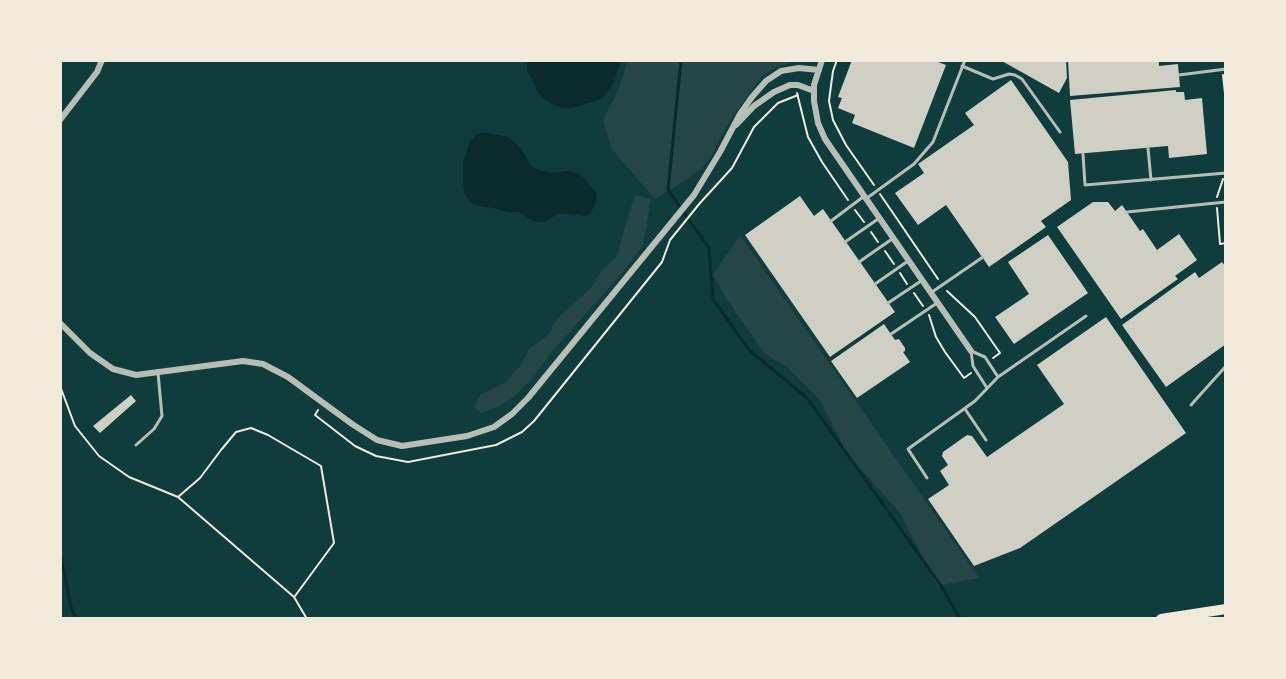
<!DOCTYPE html>
<style>
body{margin:0}
#map{position:relative;width:1286px;height:679px;overflow:hidden;background:#0f3d3e;font-family:Merriweather,serif}
canvas{display:block}
.frame{position:absolute;inset:0;border:62px solid #f1e9da;pointer-events:none}
</style>
<div id="map">
<canvas width="1286" height="679"></canvas>
<div class="frame"></div>
</div>
<script>
const g = document.querySelector('canvas').getContext('2d');
g.lineJoin = 'round';
function fillPath(path, color) {
  g.fillStyle = color;
  g.fill(path, 'evenodd');
}
function toPath(rows) {
  const path = new Path2D();
  for (const r of rows) {
    path.moveTo(r[0], r[1]);
    for (let i = 2; i < r.length; i += 2) path.lineTo(r[i], r[i + 1]);
  }
  return path;
}
function stroke(path, color, width, dash) {
  g.strokeStyle = color;
  g.lineWidth = width;
  g.lineCap = dash ? 'butt' : 'round';
  g.setLineDash(dash || []);
  g.stroke(path);
}
const green = toPath([
 [628,60,798,60,775,68,765,74,759,80,738,109,720,138,711,157,701,169,678,185,655,199,611,148,603,119,618,91],
 [635,195,651,199,643,245,624,271,550,354,532,379,515,396,498,407,481,413,474,407,481,394,505,383,521,365,529,349,548,335,557,319,591,288,602,270,618,255,623,233],
 [740,235,979,578,937,586,900,513,846,452,820,400,787,367,765,354,728,301,713,275]
]);
const water = toPath([
 [527,60,621,60,614,82,602,99,572,108,563,108,554,105,544,99,538,92,527,70],
 [482,132,508,137,520,147,531,166,538,170,554,173,568,171,577,173,581,175,596,192,597,201,590,214,583,216,559,213,546,221,540,222,533,221,519,212,508,212,493,208,475,205,469,201,465,195,463,183,463,163,469,142,476,135]
]);
const stream = toPath([
 [681,60,668,190,709,248,713,299,749,350,807,398,942,587,960,619],
 [60,552,71,607,76,619]
]);
const building = toPath([
 [852,60,933,60,946,65,914,148,852,123,855,115,838,108,842,98,838,97],
 [1000,60,1066,60,1067,78,1059,93],
 [1068,60,1159,60,1159,66,1178,64,1180,87,1070,96],
 [1011,80,1068,162,1071,200,1041,221,1046,227,989,267,946,205,918,225,895,193,924,173,918,164,974,125,965,113],
 [1176,90,1176,92,1184,92,1185,100,1202,98,1207,154,1169,158,1168,146,1075,154,1070,100],
 [800,196,814,216,823,209,895,312,830,357,745,235],
 [1093,202,1108,202,1115,211,1122,205,1140,231,1143,229,1157,250,1179,234,1197,260,1175,276,1178,279,1121,319,1057,227],
 [1048,235,1088,293,1014,344,995,317,1029,294,1008,262],
 [1222,262,1226,267,1226,276,1225,277,1226,279,1226,344,1166,387,1122,325,1195,272,1199,278],
 [1106,317,1186,433,1020,548,974,566,928,499,949,485,940,471,948,465,942,456,943,452,967,435,972,436,987,457,1064,404,1037,365],
 [884,324,895,340,899,339,905,348,905,351,903,352,910,362,857,398,831,361],
 [131,395,136,401,100,433,93,426]
]);
const path = toPath([
 [837,60,833,71,830,93,829,101,833,120,846,145,874,185],
 [1223,75,1226,103],
 [797,93,808,137,822,162,848,200],
 [880,194,938,279],
 [1217,197,1223,179],
 [1217,208,1220,244,1226,243],
 [855,210,864,222],
 [871,232,878,242],
 [885,251,894,264],
 [900,273,907,284],
 [947,291,975,317,1000,353,993,358],
 [914,293,923,306],
 [929,315,936,337,945,352,964,378,971,373],
 [60,386,75,426,99,456,129,477,178,497,294,597,307,619],
 [318,410,315,415,355,446,376,456,408,462,496,445,522,432,534,421,662,262,670,240,700,203,732,168,754,127,778,103,798,95],
 [178,497,200,478,221,450,236,432,251,428,268,435,321,466,334,543,295,596]
]);
const service = toPath([
 [962,66,993,79,1009,74,1015,75,1022,79,1060,132],
 [1179,75,1226,69],
 [1148,148,1151,180],
 [1083,154,1085,185,1226,173],
 [867,198,914,164,933,142,965,60],
 [1127,212,1226,202],
 [831,221,863,197],
 [845,242,878,219],
 [859,262,892,239],
 [875,284,908,261],
 [932,292,983,257],
 [888,303,921,281],
 [891,334,937,303],
 [987,388,973,366,971,351,985,357,998,377],
 [1191,405,1226,366],
 [965,409,986,440],
 [136,445,154,429,162,416,158,373],
 [927,478,908,449,975,401,998,377,1086,316]
]);
const minor = toPath([
 [822,60,814,85,814,101,818,123,825,139,971,351],
 [60,120,97,72,102,60],
 [736,125,754,106,774,92,790,85,798,85,814,91],
 [60,323,90,353,113,369,136,375,243,361,263,364,288,377,352,424,377,440,402,446,467,436,494,427,512,414,528,398,694,195,720,152,740,114,752,97,766,81,781,71,799,68,819,70]
]);
const motorway = toPath([
 [1161,619,1226,609]
]);
fillPath(green, '#244646');
fillPath(water, '#0a2a2b');
stroke(stream, '#0a2a2b', 3);
fillPath(building, '#cfcfc3');
stroke(path, '#f1e9da', 2);
stroke(service, '#b8beb3', 3);
stroke(minor, '#b8beb3', 6);
stroke(motorway, '#f1e9da', 10);
</script>
